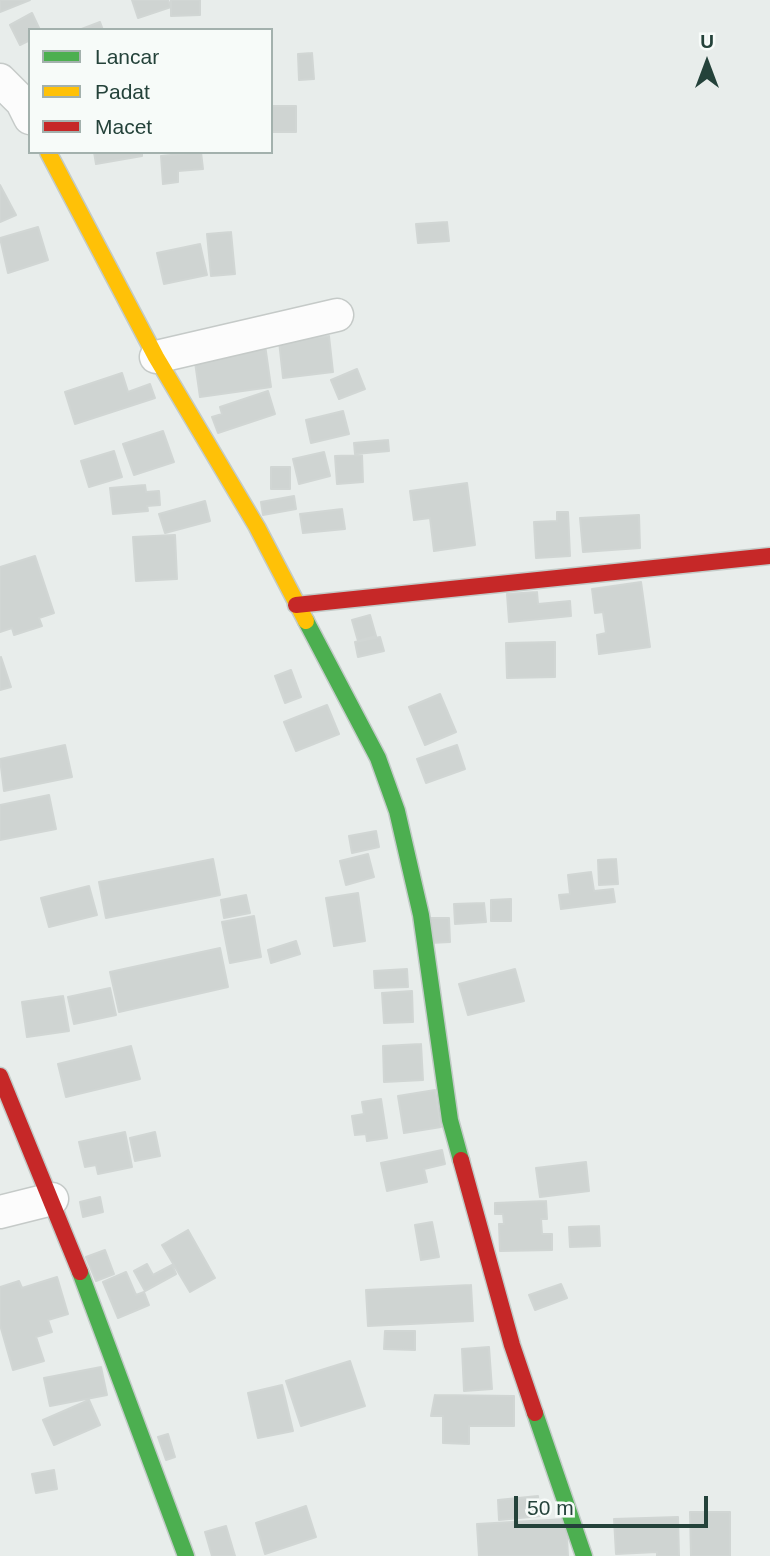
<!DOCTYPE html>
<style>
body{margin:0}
#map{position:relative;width:770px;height:1556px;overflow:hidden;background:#e8edeb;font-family:Helvetica,sans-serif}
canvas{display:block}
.legend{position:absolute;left:28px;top:28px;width:245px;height:126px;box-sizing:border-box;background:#f7fbf9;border:2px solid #a3b1ad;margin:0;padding:9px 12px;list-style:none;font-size:21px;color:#24423a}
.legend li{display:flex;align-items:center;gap:14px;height:35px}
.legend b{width:35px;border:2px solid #a3b1ad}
.north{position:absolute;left:672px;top:28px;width:70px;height:70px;-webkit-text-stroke:5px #f7fbf9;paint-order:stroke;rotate:0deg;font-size:19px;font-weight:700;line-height:28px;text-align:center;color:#24423a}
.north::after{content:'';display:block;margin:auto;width:24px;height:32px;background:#24423a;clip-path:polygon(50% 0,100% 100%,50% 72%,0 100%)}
.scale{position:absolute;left:514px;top:1496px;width:194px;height:32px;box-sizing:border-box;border:4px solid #24423a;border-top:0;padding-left:9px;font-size:21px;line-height:24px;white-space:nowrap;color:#24423a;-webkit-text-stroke:5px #f7fbf9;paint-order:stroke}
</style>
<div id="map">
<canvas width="770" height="1556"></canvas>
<ul class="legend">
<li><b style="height:9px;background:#4caf50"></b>Lancar</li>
<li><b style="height:9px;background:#ffc107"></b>Padat</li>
<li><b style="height:9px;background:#c62828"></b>Macet</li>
</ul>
<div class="north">U</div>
<div class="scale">50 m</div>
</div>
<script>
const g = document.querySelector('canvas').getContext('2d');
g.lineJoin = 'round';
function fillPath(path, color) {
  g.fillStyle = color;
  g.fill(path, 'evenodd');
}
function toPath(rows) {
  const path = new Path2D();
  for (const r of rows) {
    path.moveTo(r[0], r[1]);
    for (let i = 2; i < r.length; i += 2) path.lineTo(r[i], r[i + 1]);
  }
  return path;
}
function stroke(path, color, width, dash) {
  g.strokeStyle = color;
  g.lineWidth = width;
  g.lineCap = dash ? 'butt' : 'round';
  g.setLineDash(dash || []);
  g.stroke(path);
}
const building = toPath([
 [0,0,30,0,0,12,0,0],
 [132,0,168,0,171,7,138,18,132,0],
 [171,0,200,0,200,15,171,16,171,0],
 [32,13,40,30,30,30,30,40,20,45,10,25,32,13],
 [100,22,103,30,79,30,100,22],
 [312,53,314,79,299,80,298,54,312,53],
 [271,106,296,106,296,132,271,132,271,106],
 [94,152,142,152,142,156,96,164,94,152],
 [201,152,203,169,178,171,178,182,163,184,161,156,201,152],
 [0,185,16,215,0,222,0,185],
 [447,222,449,241,418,243,416,224,447,222],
 [38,227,48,260,8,273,0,238,38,227],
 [231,232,235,274,211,276,207,234,231,232],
 [200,244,207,275,164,284,157,253,200,244],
 [329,336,333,372,283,378,279,341,329,336],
 [265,345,271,387,200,397,194,355,265,345],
 [357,369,365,389,339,399,331,380,357,369],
 [122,373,128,392,150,384,155,398,75,424,65,392,122,373],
 [268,391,275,414,218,433,212,417,222,414,220,407,268,391],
 [343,411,349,434,311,443,306,420,343,411],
 [163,431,174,462,134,475,123,444,163,431],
 [388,440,389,451,355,454,354,443,388,440],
 [114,451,122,477,89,487,81,461,114,451],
 [324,452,330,476,299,484,293,459,324,452],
 [362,455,363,482,337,484,335,456,362,455],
 [271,467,290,467,290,489,271,489,271,467],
 [467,483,475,545,434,551,430,518,414,520,410,491,467,483],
 [145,485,146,492,159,491,160,505,147,506,148,511,113,514,110,488,145,485],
 [294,496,296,509,263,515,261,502,294,496],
 [205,501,210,521,165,533,159,514,205,501],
 [342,509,345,529,303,533,300,514,342,509],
 [557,512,568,512,570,556,536,558,534,522,557,521,557,512],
 [639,515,640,548,583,552,580,518,639,515],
 [175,535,177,579,136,581,133,537,175,535],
 [35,556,54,613,39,618,42,626,14,635,12,628,0,632,0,567,35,556],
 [641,582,650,647,599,654,597,635,606,633,603,612,595,613,592,589,641,582],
 [537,592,538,604,570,601,571,616,509,622,507,594,537,592],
 [370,615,376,636,358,641,352,620,370,615],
 [380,637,384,651,358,657,355,642,380,637],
 [555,642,555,677,507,678,506,643,555,642],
 [1,657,11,687,0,690,0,658,1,657],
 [291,670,301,697,285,703,275,676,291,670],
 [440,694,456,732,425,745,409,707,440,694],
 [327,705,339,734,296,751,284,722,327,705],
 [65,745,72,777,4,791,0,759,65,745],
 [457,745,465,769,426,783,417,759,457,745],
 [49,795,56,829,0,840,0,805,49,795],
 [376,831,379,847,352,853,349,836,376,831],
 [368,854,374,877,346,885,340,861,368,854],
 [213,859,220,895,106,918,99,882,213,859],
 [616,859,618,884,599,885,598,860,616,859],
 [591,872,594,891,613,889,615,902,561,909,559,895,570,894,568,875,591,872],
 [89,886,97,915,49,927,41,898,89,886],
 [358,893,365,941,334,946,326,898,358,893],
 [246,895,250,913,224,918,221,900,246,895],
 [511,899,511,921,491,921,491,900,511,899],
 [484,903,486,922,455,924,454,904,484,903],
 [254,916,261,957,230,963,222,922,254,916],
 [429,918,449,918,450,942,430,943,429,918],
 [296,941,300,954,271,963,268,950,296,941],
 [220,948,228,987,119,1012,110,972,220,948],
 [407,969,408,987,375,988,374,971,407,969],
 [515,969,524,1001,468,1015,459,984,515,969],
 [110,988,116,1015,74,1024,68,997,110,988],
 [412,991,413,1022,384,1023,382,993,412,991],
 [63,996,69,1031,27,1037,22,1002,63,996],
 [421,1044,423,1080,384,1082,383,1046,421,1044],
 [131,1046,140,1079,66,1097,58,1064,131,1046],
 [435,1090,441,1127,404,1133,398,1096,435,1090],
 [381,1099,387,1138,367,1141,366,1134,355,1135,352,1116,364,1114,362,1102,381,1099],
 [125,1132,132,1167,98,1174,96,1165,85,1167,79,1142,125,1132],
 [155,1132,160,1156,135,1161,130,1138,155,1132],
 [442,1150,445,1164,424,1169,427,1182,387,1191,381,1163,442,1150],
 [586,1162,589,1191,540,1197,536,1168,586,1162],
 [100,1197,103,1212,83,1217,80,1202,100,1197],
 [546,1201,547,1219,541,1219,542,1234,552,1234,552,1250,500,1251,499,1224,504,1224,503,1214,495,1214,495,1203,546,1201],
 [432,1222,439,1257,421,1260,415,1225,432,1222],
 [599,1226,600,1246,570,1247,569,1227,599,1226],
 [188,1230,215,1278,190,1292,162,1245,188,1230],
 [105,1250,114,1274,96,1281,86,1257,105,1250],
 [147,1264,153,1275,172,1265,176,1274,145,1291,134,1271,147,1264],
 [126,1272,136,1295,144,1292,149,1305,118,1318,103,1282,126,1272],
 [57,1277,68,1314,48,1320,52,1332,36,1337,44,1361,13,1370,0,1325,0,1287,19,1281,22,1288,57,1277],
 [561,1284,567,1298,535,1310,529,1295,561,1284],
 [471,1285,473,1321,368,1326,366,1290,471,1285],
 [385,1331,415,1331,415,1350,384,1349,385,1331],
 [489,1347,492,1389,464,1391,462,1349,489,1347],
 [350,1361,365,1406,301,1426,286,1381,350,1361],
 [101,1367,107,1395,50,1406,44,1378,101,1367],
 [282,1385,293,1431,258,1438,248,1393,282,1385],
 [435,1395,514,1396,514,1426,469,1426,469,1444,443,1443,443,1416,431,1416,435,1395],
 [89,1400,100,1425,54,1445,43,1420,89,1400],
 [168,1434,175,1457,166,1460,158,1437,168,1434],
 [54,1470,57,1489,36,1493,32,1474,54,1470],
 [538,1496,540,1516,499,1520,498,1500,538,1496],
 [306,1506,316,1537,265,1554,256,1523,306,1506],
 [690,1512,730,1512,730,1556,691,1556,690,1512],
 [678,1517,679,1556,657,1556,657,1552,616,1554,614,1519,678,1517],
 [566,1519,568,1556,479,1556,477,1524,566,1519],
 [226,1526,235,1556,212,1556,205,1532,226,1526]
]);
const street = toPath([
 [0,80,22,102,30,118],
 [156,357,337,315],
 [0,1212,52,1199]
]);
const fast = toPath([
 [306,621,378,758,397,811,421,915,450,1120,461,1160],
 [80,1272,186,1556],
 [535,1413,584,1556]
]);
const slow = toPath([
 [48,152,156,357,257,527,306,621]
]);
const jam = toPath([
 [296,605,770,556],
 [0,1076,80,1272],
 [461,1160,512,1345,535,1413]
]);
fillPath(building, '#cfd4d2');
stroke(building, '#d1d6d4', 2);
stroke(street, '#c5cac8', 35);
stroke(fast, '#c3cbc8', 19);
stroke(slow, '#c3cbc8', 19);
stroke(jam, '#c3cbc8', 19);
stroke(street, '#fcfcfc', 32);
stroke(fast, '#4caf50', 16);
stroke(slow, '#ffc107', 16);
stroke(jam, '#c62828', 16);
</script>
